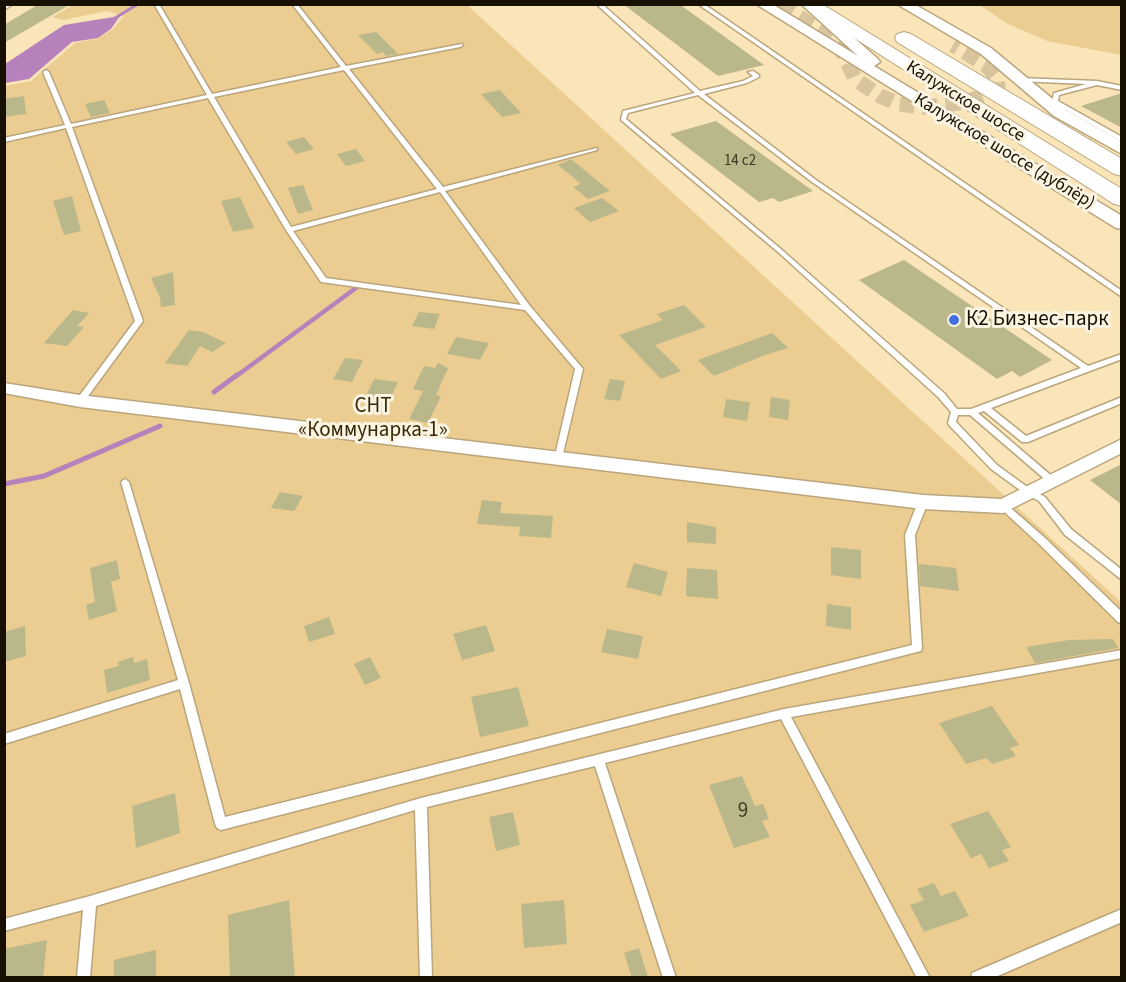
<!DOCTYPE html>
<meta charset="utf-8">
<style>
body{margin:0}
#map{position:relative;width:1126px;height:982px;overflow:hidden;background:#fae5b9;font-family:"Source Sans 3",sans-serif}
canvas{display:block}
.frame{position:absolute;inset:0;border:6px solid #160f02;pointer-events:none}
</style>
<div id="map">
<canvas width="1126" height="982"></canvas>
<div class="frame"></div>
</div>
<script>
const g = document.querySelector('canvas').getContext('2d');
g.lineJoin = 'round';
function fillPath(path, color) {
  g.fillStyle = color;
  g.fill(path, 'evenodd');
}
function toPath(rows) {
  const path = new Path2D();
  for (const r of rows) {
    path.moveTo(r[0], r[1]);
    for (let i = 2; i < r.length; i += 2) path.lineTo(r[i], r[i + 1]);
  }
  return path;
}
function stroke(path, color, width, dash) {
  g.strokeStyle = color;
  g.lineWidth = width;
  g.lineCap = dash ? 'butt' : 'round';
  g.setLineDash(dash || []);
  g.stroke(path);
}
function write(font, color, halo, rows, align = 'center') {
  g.font = font + ' "Source Sans 3",sans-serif';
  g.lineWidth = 6;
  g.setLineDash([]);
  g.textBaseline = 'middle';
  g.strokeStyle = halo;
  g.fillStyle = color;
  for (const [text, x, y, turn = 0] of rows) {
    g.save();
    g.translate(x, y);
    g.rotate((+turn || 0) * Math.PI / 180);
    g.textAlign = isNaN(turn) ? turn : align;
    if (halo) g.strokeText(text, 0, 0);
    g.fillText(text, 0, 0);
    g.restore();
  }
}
const green = toPath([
 [73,5,467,5,1121,602,1121,977,5,978,5,86,31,81,75,43,99,38,113,29,124,16,107,11,63,20,52,17],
 [979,5,1121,5,1121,55,1047,41,1008,24]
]);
const water = toPath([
 [120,16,111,29,98,38,72,42,29,79,5,83,5,64,64,25]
]);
const streamFar2 = toPath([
 [115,18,138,4]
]);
const streamFar1 = toPath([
 [235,377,360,285]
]);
const stream = toPath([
 [214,392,237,375],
 [4,484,44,476,160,426]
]);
const building = toPath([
 [39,4,71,4,4,43,4,25],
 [623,4,679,4,764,65,718,76],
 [376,32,398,54,386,56,383,52,377,54,358,35],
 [500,90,521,113,502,117,481,94],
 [1122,93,1122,128,1081,106],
 [24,96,26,114,4,117,4,99],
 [104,100,110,113,91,117,85,104],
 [716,121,813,191,779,202,773,198,759,202,670,134],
 [304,137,314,149,296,154,286,142],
 [356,149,365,161,346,166,337,154],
 [571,159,610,191,588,199,573,187,581,184,558,165],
 [303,185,313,210,298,214,288,188],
 [72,196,81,231,64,235,53,201],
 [240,197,254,228,233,232,221,201],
 [602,198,619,211,590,222,574,208],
 [904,260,1052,360,1020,377,1012,371,997,379,859,280],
 [173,272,175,305,161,307,160,298,151,278],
 [684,305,706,327,655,345,681,371,661,379,619,335,663,320,657,314],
 [73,310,89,313,77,326,84,327,67,346,44,343],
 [419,312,440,314,434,329,412,326],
 [189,330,203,332,226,343,212,352,200,346,187,366,165,363],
 [772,333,788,348,762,356,714,376,698,360],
 [456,337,489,343,480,360,447,354],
 [345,358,363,360,352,382,333,379],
 [438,363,448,368,436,395,441,396,428,423,409,419,423,391,413,389,424,366,435,368],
 [374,379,398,382,389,401,365,398],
 [610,379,625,381,620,401,604,399],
 [771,397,790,400,788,420,769,417],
 [726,399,750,402,747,421,723,417],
 [1122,464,1122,505,1090,480],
 [280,492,303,496,294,511,271,508],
 [482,500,502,502,500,513,553,516,551,538,519,536,520,527,477,524],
 [687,522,716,527,716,544,687,542],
 [831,547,861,550,861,579,831,575],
 [117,560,120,579,111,582,117,611,89,620,86,605,95,602,90,568],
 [634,563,668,572,661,596,626,587],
 [919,564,956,568,959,591,920,586],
 [687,568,717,570,718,599,686,596],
 [827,604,851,607,851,630,826,626],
 [329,617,335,634,309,642,304,626],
 [486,625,495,651,462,660,453,634],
 [25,626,26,656,4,662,4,632],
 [607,629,643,636,638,659,601,652],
 [1113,639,1118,648,1035,663,1026,647,1069,640],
 [133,657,134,663,147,659,150,680,107,693,104,670,119,666,118,662],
 [370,657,381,678,365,685,354,664],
 [518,687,529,726,480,737,471,697],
 [992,706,1019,745,1010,748,1016,756,993,764,986,758,966,764,939,723],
 [742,776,755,806,763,804,769,819,762,821,770,837,734,848,709,785],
 [175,793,180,833,136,848,132,806],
 [988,811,1011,847,1002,850,1009,861,989,868,981,854,971,858,950,824],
 [513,812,520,845,496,851,489,817],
 [934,883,941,896,955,891,969,916,924,932,910,905,924,900,917,889],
 [289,900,295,978,230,978,228,915],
 [564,900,567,944,524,948,521,904],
 [47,940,43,978,4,978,4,949],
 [639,948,648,978,632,978,624,953],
 [156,950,156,978,114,978,114,960]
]);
const secondaryTunnel = toPath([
 [780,4,833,39,843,53,855,79,880,96,899,104,923,107,962,103,987,95,998,86,997,78,987,66,953,45]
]);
const lane = toPath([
 [154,4,159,4,212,94,341,67,292,4,297,4,346,66,462,44,463,45,460,47,349,69,443,187,597,148,597,150,445,191,530,306,583,369,561,462,555,462,554,460,575,369,525,310,321,282,286,230,208,98,72,127,143,321,83,403,77,403,76,401,77,399,135,321,66,128,4,142,4,138,65,125,43,72,46,70,49,72,71,124,207,95,154,4],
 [344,70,437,189,291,227,214,97,344,70],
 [440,192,521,305,326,278,293,231,440,192],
 [596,4,602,4,700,91,743,81,753,76,748,72,753,71,759,75,759,77,747,83,704,94,816,180,1088,366,1122,354,1122,359,991,408,1026,436,1122,397,1122,403,1028,442,1022,442,984,411,978,413,1054,478,1055,480,1054,482,1048,482,970,415,958,415,956,422,997,465,1030,489,1045,497,1071,529,1122,570,1122,580,1065,535,1039,501,1024,493,991,469,949,425,948,423,951,412,938,397,778,252,621,120,623,111,695,93,596,4],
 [698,95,812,182,1081,368,971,409,957,409,944,393,782,250,626,119,628,113,698,95],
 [698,4,704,4,1122,291,1122,297,698,4],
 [1020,78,1097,81,1122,86,1122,90,1097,85,1059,95,1058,101,1122,137,1122,142,1052,102,1054,93,1086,84,1018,81,1018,79,1020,78],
 [125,479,129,482,189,683,225,817,912,645,905,535,918,502,923,499,928,502,915,535,922,648,921,651,917,652,221,830,217,828,215,824,180,689,4,744,4,734,178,680,121,482,125,479],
 [1003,503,1006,504,1044,537,1122,612,1122,623,1118,622,1038,543,1000,508,998,506,1000,504,1003,503],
 [1122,650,1122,658,791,717,930,978,917,978,781,719,605,763,676,978,663,978,595,766,427,807,432,978,420,978,415,810,96,906,90,978,77,978,83,910,4,931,4,919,90,896,421,798,784,709,1122,650],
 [1122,909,1122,922,993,978,971,978,972,973,1122,909]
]);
const street = toPath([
 [4,4,13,4,4,10,4,4],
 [4,383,80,395,923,495,1001,499,1122,439,1122,453,1003,513,923,509,80,407,4,393,4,383]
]);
const secondary = toPath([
 [756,4,772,4,858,56,801,4,816,4,878,59,880,62,874,66,1122,216,1122,229,1116,228,756,4],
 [897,4,914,4,991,48,1066,110,1122,142,1122,154,1054,116,981,54,897,4]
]);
const highway = toPath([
 [801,4,822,4,1122,189,1122,206,1114,204,801,4],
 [904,32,911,34,1122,159,1122,176,1114,174,897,42,895,38,897,34,904,32]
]);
const markers = [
 [954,320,6,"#4270e1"]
];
const farNumbernames = [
 ["14 с2",740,162]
];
const farStreetnames = [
 ["Калужское шоссе",965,102,32],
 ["Калужское шоссе (дублёр)",1004,152,31]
];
const poiNames = [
 ["К2 Бизнес-парк",966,320]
];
const parkNames = [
 ["СНТ",373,407],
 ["«Коммунарка-1»",373,431]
];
const nearNumbernames = [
 ["9",743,812]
];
fillPath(green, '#ebcd92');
fillPath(water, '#b782bb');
stroke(streamFar2, '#b782bb', 3);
stroke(streamFar1, '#b782bb', 4.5);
stroke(stream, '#b782bb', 5);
fillPath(building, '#bab78a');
stroke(secondaryTunnel, '#d8c59e', 15, [15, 8]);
stroke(lane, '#baa57c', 3);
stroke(street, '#baa57c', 3);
stroke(secondary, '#baa57c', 3);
stroke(highway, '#baa57c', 2);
fillPath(lane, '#fff');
fillPath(street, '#fff');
fillPath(secondary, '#fff');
fillPath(highway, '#fff');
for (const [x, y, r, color] of markers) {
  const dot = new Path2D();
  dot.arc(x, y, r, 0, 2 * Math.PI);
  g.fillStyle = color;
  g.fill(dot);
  stroke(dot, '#fcf4e2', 2);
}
write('15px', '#3f3924', null, farNumbernames);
write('18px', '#160f02', '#fcf4e2', farStreetnames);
write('21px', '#160f02', '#fcf4e2', poiNames, 'left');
write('21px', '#362806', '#fcf4e2', parkNames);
write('21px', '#3f3924', null, nearNumbernames);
</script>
